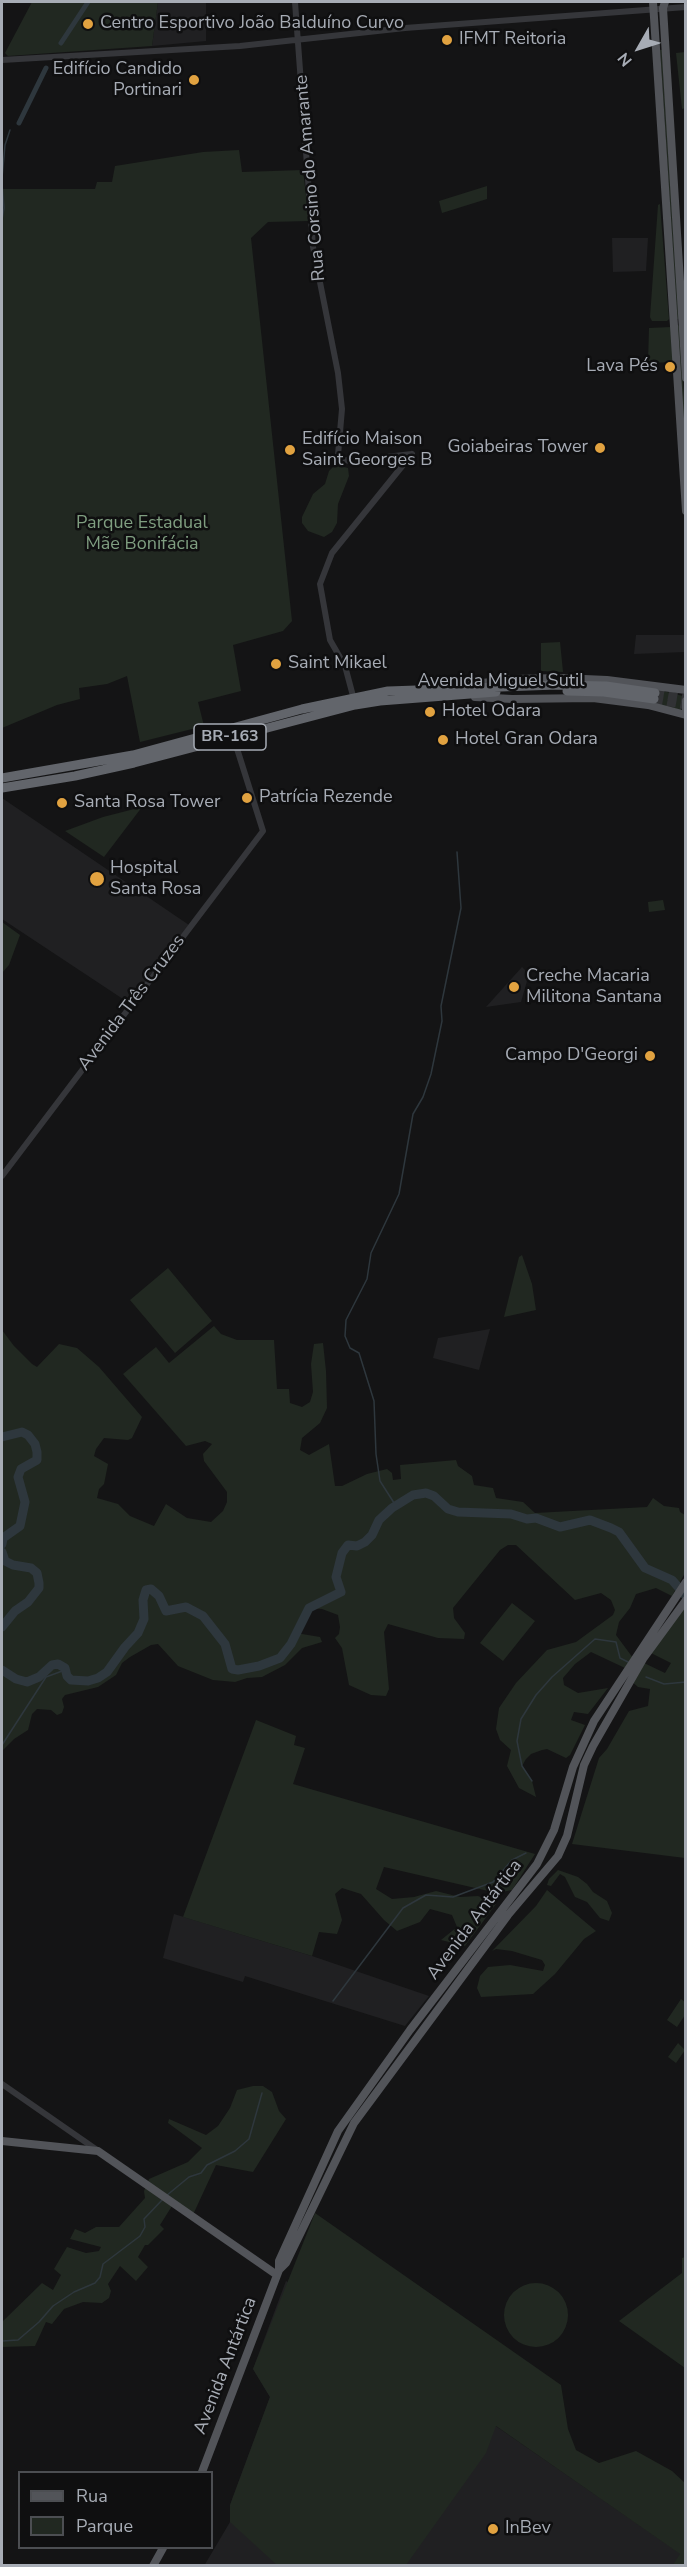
<!DOCTYPE html>
<meta charset="utf-8">
<style>
body{margin:0}
#map{position:relative;width:687px;height:2567px;overflow:hidden;background:#141415;font-family:"Nunito Sans",sans-serif}
canvas{display:block}
.frame{position:absolute;inset:0;border:3px solid #a7acb5;pointer-events:none}
.legend{position:absolute;left:18px;top:2471px;width:195px;height:78px;box-sizing:border-box;background:#0f0f10;border:2px solid #4c4e52;margin:0;padding:8px 10px;list-style:none;font-size:18px;color:#a7acb5}
.legend li{display:flex;align-items:center;gap:12px;height:30px}
.legend b{width:30px;border:2px solid #4c4e52}
.north{position:absolute;left:609px;top:18px;width:60px;height:60px;-webkit-text-stroke:4px #0f0f10;paint-order:stroke;rotate:231deg;font-size:16px;font-weight:700;line-height:24px;text-align:center;color:#a7acb5}
.north::after{content:'';display:block;margin:auto;width:21px;height:27px;background:#a7acb5;clip-path:polygon(50% 0,100% 100%,50% 72%,0 100%)}
</style>
<div id="map">
<canvas width="687" height="2567"></canvas>
<div class="frame"></div>
<ul class="legend">
<li><b style="height:8px;background:#525459"></b>Rua</li>
<li><b style="height:16px;background:#212821"></b>Parque</li>
</ul>
<div class="north">N</div>
</div>
<script>
const g = document.querySelector('canvas').getContext('2d');
g.lineJoin = 'round';
function fillPath(path, color) {
  g.fillStyle = color;
  g.fill(path, 'evenodd');
}
function toPath(rows) {
  const path = new Path2D();
  for (const r of rows) {
    if (r.length === 3) {
      path.moveTo(r[0] + r[2], r[1]);
      path.arc(r[0], r[1], r[2], 0, 2 * Math.PI);
      continue;
    }
    path.moveTo(r[0], r[1]);
    for (let i = 2; i < r.length; i += 2) path.lineTo(r[i], r[i + 1]);
  }
  return path;
}
function stroke(path, color, width, dash) {
  g.strokeStyle = color;
  g.lineWidth = width;
  g.lineCap = dash ? 'butt' : 'round';
  g.setLineDash(dash || []);
  g.stroke(path);
}
function write(font, color, halo, rows, align = 'center') {
  g.font = font + ' "Nunito Sans",sans-serif';
  g.lineWidth = 5;
  g.setLineDash([]);
  g.textBaseline = 'middle';
  g.strokeStyle = halo;
  g.fillStyle = color;
  for (const [text, x, y, turn = 0] of rows) {
    g.save();
    g.translate(x, y);
    g.rotate((+turn || 0) * Math.PI / 180);
    g.textAlign = isNaN(turn) ? turn : align;
    if (halo) g.strokeText(text, 0, 0);
    g.fillText(text, 0, 0);
    g.restore();
  }
}
const built = toPath([
 [158,2,206,2,206,41,152,46],
 [612,238,648,238,646,271,613,272],
 [636,635,685,635,685,652,634,654],
 [2,798,189,925,129,1003,2,919],
 [522,967,529,974,521,1002,486,1007],
 [490,1329,479,1370,433,1358,438,1338],
 [174,1914,312,1956,429,1996,405,2026,245,1976,243,1982,163,1958],
 [286,2281,681,2554,673,2566,204,2566,230,2522,230,2505,270,2397,253,2369]
]);
const green = toPath([
 [32,2,158,2,152,46,8,56,5,53],
 [660,50,662,50,679,319,677,319],
 [685,52,685,108,682,109,676,53],
 [239,150,242,172,303,170,309,221,268,222,251,238,292,621,283,631,233,645,241,691,198,702,204,726,140,742,127,676,107,684,79,688,80,699,57,705,2,728,2,189,95,189,97,182,112,182,115,166,203,152],
 [487,186,487,199,442,213,439,201],
 [660,204,669,319,667,321,652,321,650,317,658,205],
 [680,325,685,415,685,449,677,326],
 [671,327,673,362,648,363,649,328],
 [335,465,348,468,349,476,338,504,337,523,332,532,324,537,308,531,302,523,302,517,313,494,325,484,329,471],
 [560,642,563,672,541,671,541,643],
 [651,688,683,696,681,710,647,703,658,697,657,692],
 [142,807,104,857,65,831,103,817],
 [663,900,665,910,649,912,648,902],
 [2,922,20,935,9,965,2,973],
 [522,1255,532,1284,536,1310,504,1317,519,1257],
 [168,1268,212,1321,175,1353,130,1300],
 [214,1326,221,1334,237,1340,274,1340,277,1389,289,1389,290,1403,302,1407,310,1402,313,1392,311,1364,314,1344,323,1343,326,1371,327,1408,320,1423,302,1438,300,1450,309,1455,329,1444,335,1486,342,1486,367,1474,387,1469,392,1473,393,1480,401,1479,400,1465,456,1460,458,1466,472,1476,474,1485,493,1488,496,1498,523,1502,535,1513,647,1507,653,1498,664,1506,679,1508,680,1512,685,1515,685,1573,672,1596,656,1588,636,1594,630,1608,619,1622,616,1635,633,1658,625,1668,591,1652,575,1664,563,1678,564,1685,578,1693,608,1688,588,1714,574,1712,571,1720,585,1725,570,1755,566,1758,547,1749,542,1750,531,1754,526,1759,522,1766,532,1781,536,1797,519,1788,507,1766,511,1750,500,1740,496,1729,499,1708,516,1683,547,1650,576,1642,613,1615,615,1610,611,1600,601,1593,575,1600,516,1545,508,1545,500,1550,453,1608,454,1618,465,1633,464,1639,438,1638,388,1624,384,1632,389,1689,386,1696,371,1695,349,1685,342,1648,335,1638,339,1634,340,1627,338,1615,322,1609,309,1608,296,1633,320,1637,322,1642,302,1648,285,1665,262,1677,247,1678,235,1682,213,1680,178,1666,158,1644,151,1645,130,1657,122,1663,116,1675,98,1687,65,1695,62,1699,64,1707,62,1713,57,1715,51,1710,37,1709,32,1714,28,1730,14,1739,2,1751,2,1330,14,1346,32,1364,37,1367,59,1344,77,1348,99,1367,142,1417,132,1438,128,1440,104,1438,96,1449,94,1456,108,1464,104,1484,99,1489,97,1498,118,1504,130,1516,154,1526,166,1504,187,1518,211,1522,223,1511,227,1502,227,1492,204,1461,203,1454,212,1444,205,1441,186,1446,123,1374,156,1347,169,1363],
 [512,1603,535,1621,503,1661,480,1643],
 [685,1605,685,1858,572,1844,599,1758,607,1749,629,1711,648,1706,650,1689,638,1687,631,1681,644,1663,665,1673,671,1663,651,1653],
 [256,1720,296,1736,294,1745,305,1748,293,1784,535,1854,512,1890,497,1893,384,1867,376,1889,392,1899,414,1897,436,1891,460,1897,478,1896,496,1904,465,1946,441,1940,457,1927,452,1915,430,1909,420,1922,397,1931,384,1920,361,1894,342,1888,335,1894,342,1920,337,1934,319,1932,312,1956,183,1917],
 [558,1870,578,1877,587,1884,593,1892,607,1901,612,1913,609,1921,600,1918,587,1902,575,1897,565,1877,560,1874,551,1886,547,1885,549,1879],
 [547,1890,596,1931,584,1939,555,1974,533,1994,481,1997,477,1988,480,1976,488,1967,510,1965,543,1971,545,1965,542,1960,512,1951,496,1949,492,1951,536,1906],
 [681,1999,685,2002,685,2015,677,2027,667,2020],
 [678,2043,685,2050,676,2063,668,2057],
 [253,2086,263,2086,272,2092,279,2111,286,2119,253,2172,216,2165,191,2219,172,2206,160,2225,164,2229,148,2245,145,2245,138,2257,148,2267,136,2281,120,2266,108,2284,111,2291,109,2298,102,2303,83,2302,64,2309,52,2324,46,2322,35,2346,2,2347,2,2322,42,2283,53,2290,61,2275,54,2269,67,2247,86,2253,99,2251,101,2247,70,2239,75,2229,85,2233,96,2227,119,2227,145,2198,144,2191,149,2179,188,2162,202,2148,168,2123,169,2119,206,2135,218,2126,230,2108,237,2090],
 [315,2213,561,2385,568,2429,576,2450,599,2463,636,2451,672,2471,685,2483,685,2565,673,2565,680,2554,496,2426,486,2453,406,2565,277,2565,230,2522,230,2505,270,2397,253,2369],
 [685,2257,686,2257,685,2368,619,2321,682,2273,682,2258],
 [536,2315,32]
]);
const stream = toPath([
 [2,178,5,145,10,130],
 [2,184,4,208,2,220],
 [396,1506,380,1481,376,1454,374,1401,359,1353,350,1348,345,1336,346,1320,367,1279,371,1253,399,1194,413,1114,423,1097,431,1074,442,1021,441,1006,461,908,457,852],
 [646,1677,664,1684,686,1682],
 [2,1745,46,1677,65,1670],
 [532,1781,522,1766,517,1741,521,1719,536,1695,552,1677,595,1639,616,1642,620,1658,628,1662],
 [333,2001,403,1908,426,1895,453,1897,493,1882,512,1860,526,1853],
 [166,2196,189,2177,201,2173,207,2165,235,2151,249,2139,262,2093],
 [2,2341,18,2340,39,2322,53,2306,74,2292,95,2283,100,2277,103,2264,140,2236,145,2227,144,2219,163,2199]
]);
const canal = toPath([
 [61,43,88,2],
 [19,123,46,68]
]);
const river = toPath([
 [2,1437,22,1432,28,1435,35,1444,37,1452,37,1460,21,1469,18,1477,25,1502,20,1526,3,1538,2,1544],
 [2,1552,5,1561,13,1565,31,1568,37,1573,39,1583,39,1588,28,1602,15,1611,2,1627],
 [2,1670,16,1679,27,1682,39,1677,52,1665,58,1664,65,1668,67,1676,71,1680,88,1681,98,1678,107,1672,125,1647,138,1633,144,1619,143,1600,146,1590,151,1589,159,1596,166,1611,186,1607,203,1616,225,1644,232,1669,238,1670,259,1666,280,1658,291,1644,309,1608,341,1592,336,1577,342,1553,348,1545,357,1546,365,1542,372,1535,379,1520,392,1508,413,1495,426,1493,434,1496,448,1509,458,1512,511,1514,527,1519,536,1518,560,1527,590,1520,611,1528,619,1532,645,1568,672,1580,686,1596]
]);
const highwayTunnel = toPath([
 [655,693,686,699],
 [654,699,686,705]
]);
const minor = toPath([
 [295,2,313,247,338,373,342,409,338,455,340,459,350,461,412,454],
 [2,60,240,46,405,28,686,7],
 [353,696,345,666,330,640,320,584,332,553,412,454],
 [2,1176,263,831,233,736],
 [2,2084,97,2150]
]);
const major = toPath([
 [653,2,686,511],
 [665,2,663,8,686,378],
 [469,685,511,679,562,678,607,680,686,690],
 [475,697,512,699,593,698,648,705,686,715],
 [686,701,686,711],
 [2,2141,98,2151,277,2275],
 [279,2270,286,2263,354,2123,508,1915,558,1856,567,1836,584,1765,593,1746,643,1659,686,1600],
 [202,2472,279,2270,279,2261,338,2131,410,2030,537,1864,554,1830,573,1767,594,1721,686,1582],
 [153,2566,163,2548]
]);
const highway = toPath([
 [567,691,604,692,654,699],
 [2,778,133,755,302,709,388,691,557,685,606,686,655,693],
 [2,788,75,776,134,763,355,705,380,701,496,692]
]);
const markers = [
 [88,24,6,"#e1a240"],
 [447,40,6,"#e1a240"],
 [194,80,6,"#e1a240"],
 [670,367,6,"#e1a240"],
 [600,448,6,"#e1a240"],
 [290,450,6,"#e1a240"],
 [276,664,6,"#e1a240"],
 [430,712,6,"#e1a240"],
 [443,740,6,"#e1a240"],
 [247,798,6,"#e1a240"],
 [62,803,6,"#e1a240"],
 [97,879,8,"#e1a240"],
 [514,987,6,"#e1a240"],
 [650,1056,6,"#e1a240"],
 [493,2529,6,"#e1a240"]
];
const shields = [
 [230,737,72]
];
const shieldNames = [
 ["BR-163",230,737]
];
const poiNames = [
 ["Centro Esportivo João Balduíno Curvo",100,24],
 ["IFMT Reitoria",459,40],
 ["Edifício Candido",182,70,"right"],
 ["Portinari",182,91,"right"],
 ["Lava Pés",658,367,"right"],
 ["Edifício Maison",302,440],
 ["Saint Georges B",302,461],
 ["Goiabeiras Tower",588,448,"right"],
 ["Saint Mikael",288,664],
 ["Hotel Odara",442,712],
 ["Hotel Gran Odara",455,740],
 ["Patrícia Rezende",259,798],
 ["Santa Rosa Tower",74,803],
 ["Hospital",110,869],
 ["Santa Rosa",110,890],
 ["Creche Macaria",526,977],
 ["Militona Santana",526,998],
 ["Campo D'Georgi",638,1056,"right"],
 ["InBev",505,2529]
];
const streetNames = [
 ["Rua Corsino do Amarante",311,178,-95],
 ["Avenida Miguel Sutil",501,682],
 ["Avenida Três Cruzes",132,1003,-53],
 ["Avenida Antártica",475,1920,-53],
 ["Avenida Antártica",226,2366,-69]
];
const parkNames = [
 ["Parque Estadual",142,524],
 ["Mãe Bonifácia",142,545]
];
fillPath(built, '#202022');
fillPath(green, '#212821');
stroke(stream, '#2e373d', 1.5);
stroke(canal, '#2e373d', 5);
stroke(river, '#2e373d', 9);
stroke(highwayTunnel, '#313235', 9, [9, 4.5]);
stroke(minor, '#35363a', 6);
stroke(major, '#525459', 8);
stroke(highway, '#62656b', 9);
for (const [x, y, r, color] of markers) {
  const dot = new Path2D();
  dot.arc(x, y, r, 0, 2 * Math.PI);
  g.fillStyle = color;
  g.fill(dot);
  stroke(dot, '#0f0f10', 2);
}
for (const [x, y, w] of shields) {
  const box = new Path2D();
  box.roundRect(x - w / 2, y - 13, w, 26, 4.5);
  g.fillStyle = '#0f0f10';
  g.fill(box);
  stroke(box, '#a7acb5', 1.5);
}
write('bold 16px', '#a7acb5', null, shieldNames);
write('18px', '#a7acb5', '#0f0f10', poiNames, 'left');
write('18px', '#a7acb5', '#0f0f10', streetNames);
write('18px', '#7f9e80', '#0f0f10', parkNames);
</script>
